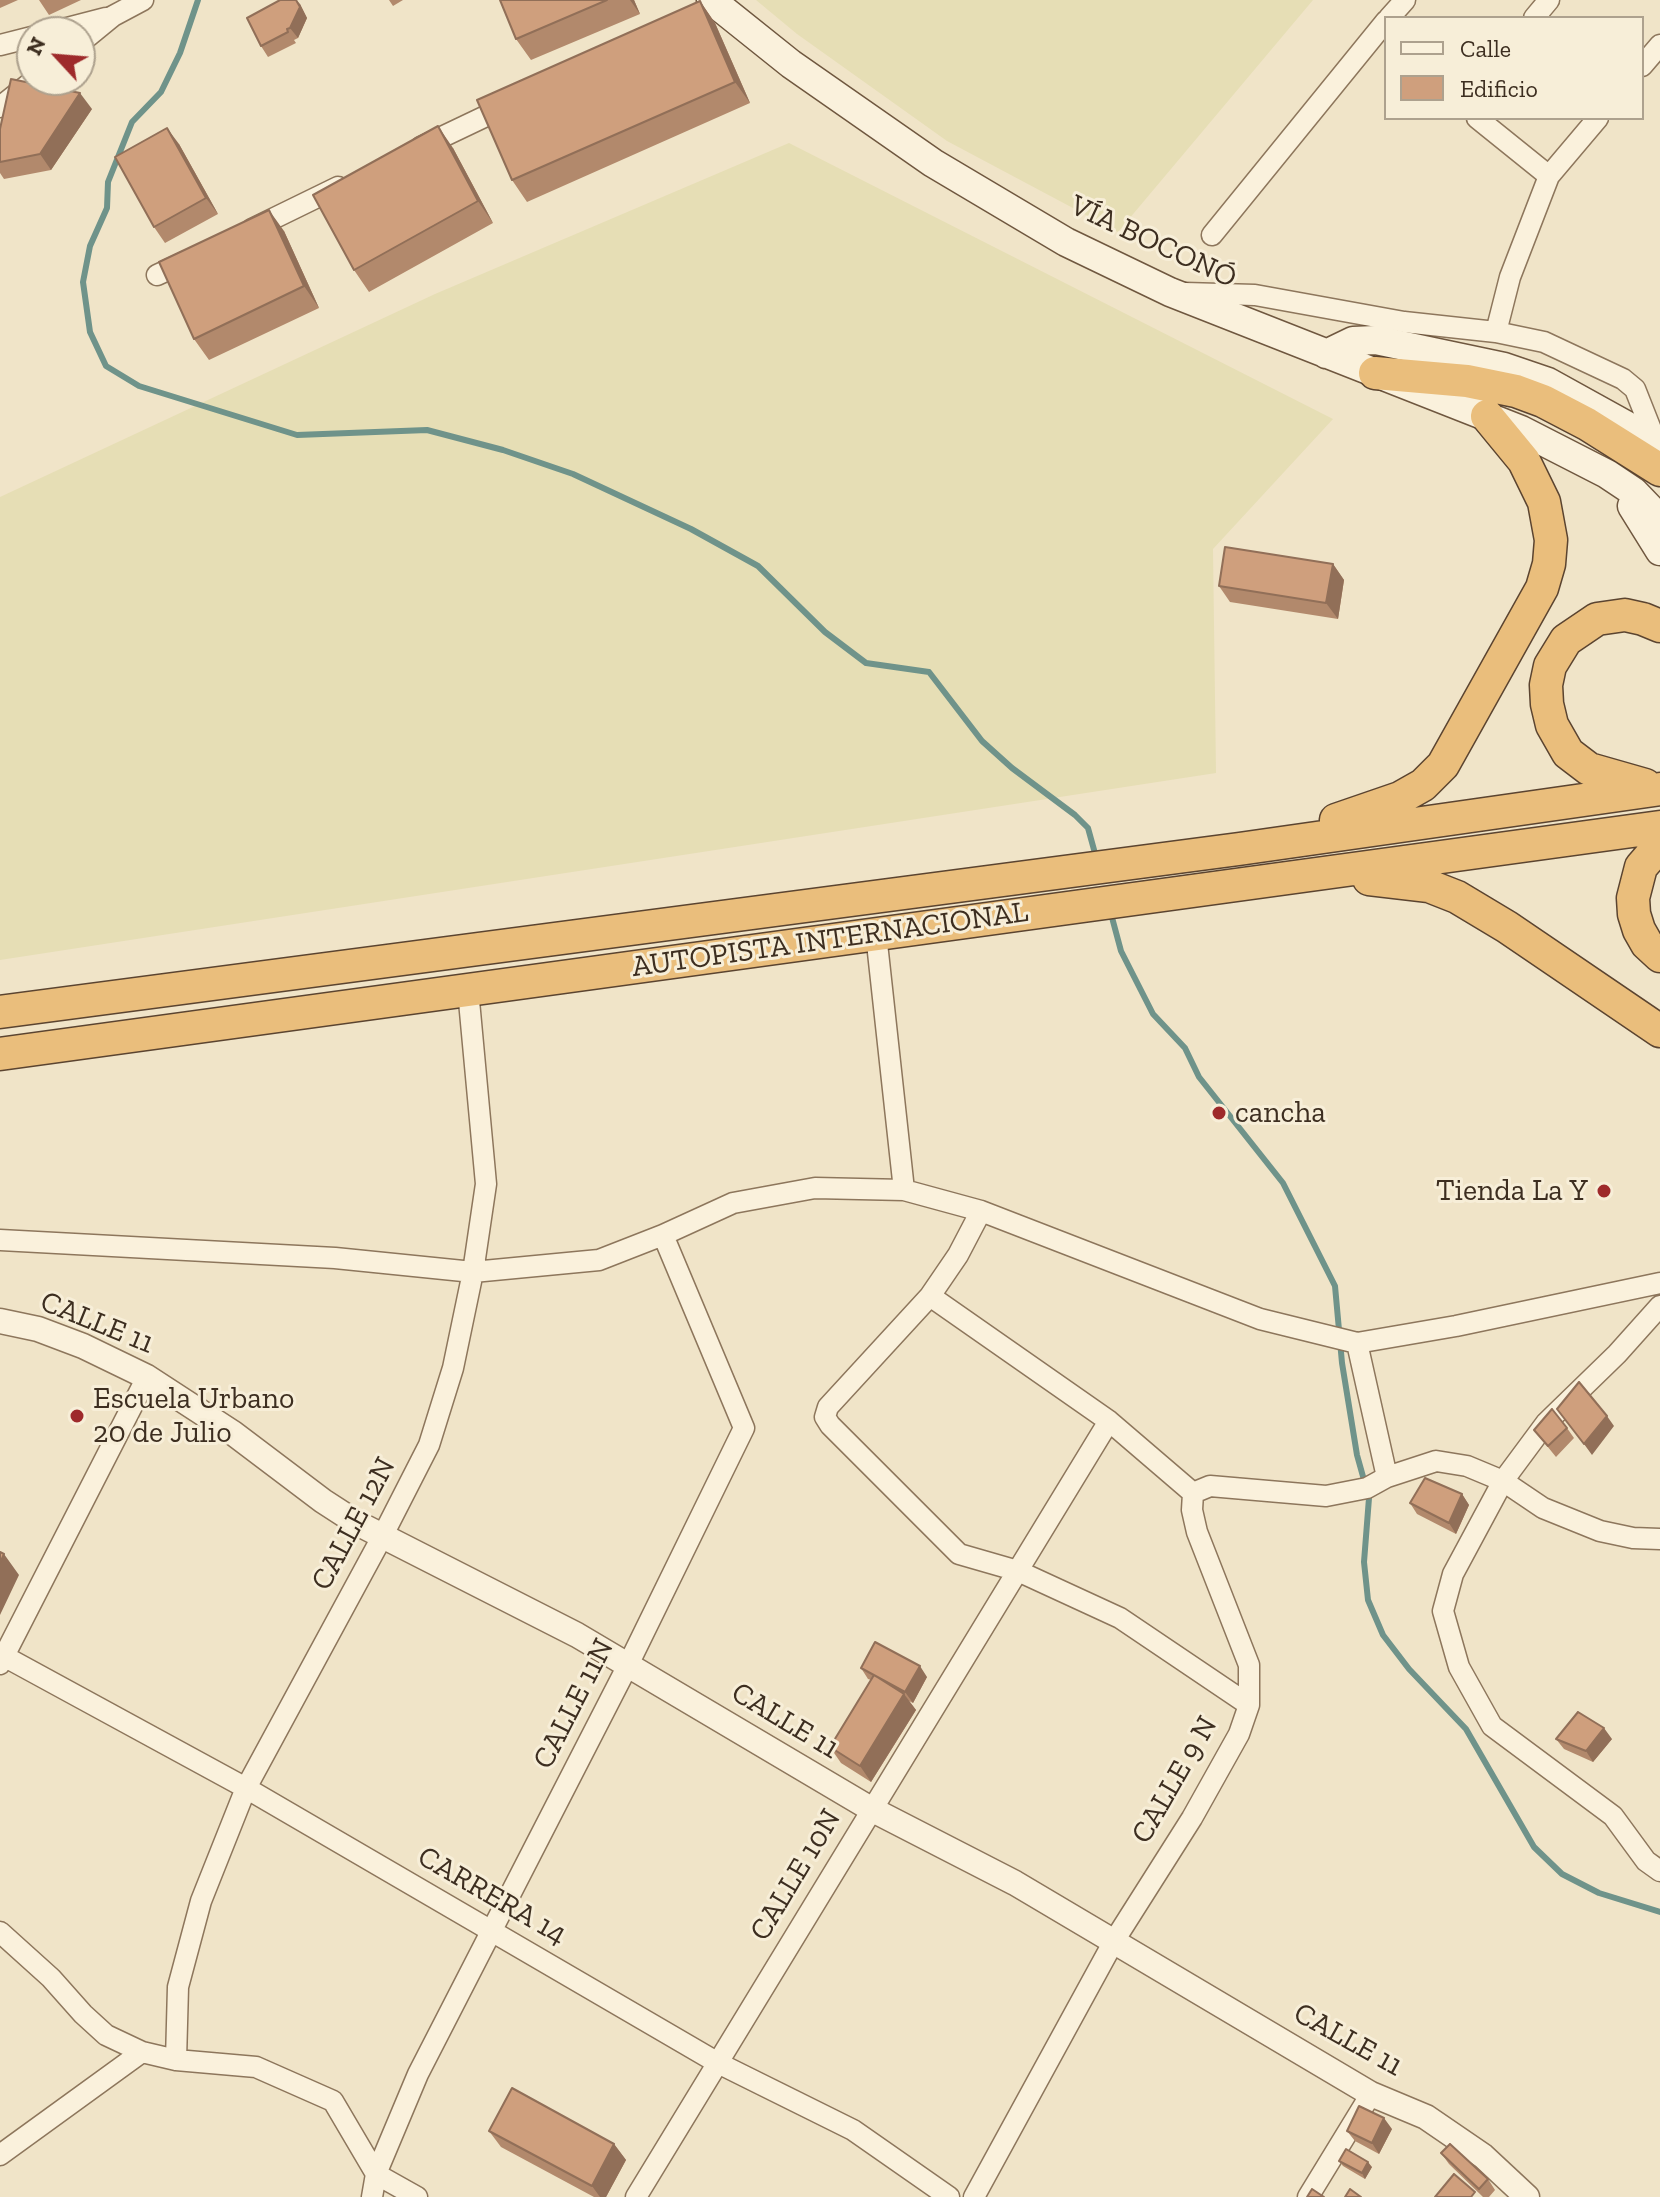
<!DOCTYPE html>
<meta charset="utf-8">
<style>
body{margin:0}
#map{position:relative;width:1660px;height:2197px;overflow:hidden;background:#f0e4c8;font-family:"Zilla Slab",serif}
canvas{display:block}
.legend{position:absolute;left:1384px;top:16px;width:260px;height:104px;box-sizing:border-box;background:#f7eed8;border:2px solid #ada18e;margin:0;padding:10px 14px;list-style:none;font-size:24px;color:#3d2e20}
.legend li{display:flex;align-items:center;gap:16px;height:40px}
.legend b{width:40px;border:2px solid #ada18e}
.north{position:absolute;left:16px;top:16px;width:80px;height:80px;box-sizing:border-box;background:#f7eed8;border:2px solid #ada18e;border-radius:50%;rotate:296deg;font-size:22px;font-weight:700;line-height:32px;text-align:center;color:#3d2e20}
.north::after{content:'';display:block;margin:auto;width:28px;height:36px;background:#9e2a2b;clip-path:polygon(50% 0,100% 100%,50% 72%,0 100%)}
</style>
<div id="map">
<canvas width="1660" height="2197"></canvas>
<ul class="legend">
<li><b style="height:10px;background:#faf1dc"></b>Calle</li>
<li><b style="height:22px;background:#cf9f7d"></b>Edificio</li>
</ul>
<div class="north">N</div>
</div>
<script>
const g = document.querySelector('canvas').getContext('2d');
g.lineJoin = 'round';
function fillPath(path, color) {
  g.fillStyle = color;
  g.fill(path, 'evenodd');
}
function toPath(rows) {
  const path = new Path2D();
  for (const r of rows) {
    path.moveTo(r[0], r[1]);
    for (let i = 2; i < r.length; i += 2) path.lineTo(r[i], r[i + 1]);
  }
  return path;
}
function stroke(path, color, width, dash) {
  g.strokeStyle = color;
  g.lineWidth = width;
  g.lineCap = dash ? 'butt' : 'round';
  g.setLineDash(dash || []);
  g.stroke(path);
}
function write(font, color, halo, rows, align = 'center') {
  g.font = font + ' "Zilla Slab",serif';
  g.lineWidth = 6;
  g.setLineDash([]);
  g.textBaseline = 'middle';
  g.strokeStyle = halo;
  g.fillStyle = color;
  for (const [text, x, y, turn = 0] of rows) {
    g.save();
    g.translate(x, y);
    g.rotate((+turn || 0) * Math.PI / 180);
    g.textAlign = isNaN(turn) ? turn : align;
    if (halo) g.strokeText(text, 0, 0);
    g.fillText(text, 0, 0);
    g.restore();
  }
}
const farmland = toPath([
 [756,0,1313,0,1118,232,947,141,797,34],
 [789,143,1333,419,1213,549,1216,773,0,960,0,497,435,294]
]);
const stream = toPath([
 [198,0,180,53,161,92,132,122,108,182,107,208,90,246,83,282,90,332,106,366,139,386,297,435,427,430,503,450,573,474,691,529,758,566,825,632,866,663,929,672,982,741,1012,768,1075,815,1088,828,1096,857],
 [1110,910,1121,951,1153,1014,1185,1048,1199,1077,1283,1183,1335,1286,1342,1363,1357,1455,1369,1498,1364,1562,1368,1600,1383,1635,1409,1669,1466,1729,1534,1847,1562,1874,1599,1893,1660,1912]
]);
const minor = toPath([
 [1389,18,1405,0],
 [1534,18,1549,0],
 [52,32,106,18],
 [80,43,113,16,143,0],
 [0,45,32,37],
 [1642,66,1660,45],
 [0,107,34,80],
 [1477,118,1549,176],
 [421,147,507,106],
 [252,229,338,187],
 [1212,235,1386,21],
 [157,275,187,261],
 [1185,293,1255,295,1404,322,1496,332,1544,342,1623,379,1635,389,1656,442],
 [1496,332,1510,277,1549,176,1598,118],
 [876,934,904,1190],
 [981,1211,958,1255,930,1296,828,1407,825,1417,830,1425,959,1554,1018,1571,1120,1618,1249,1705],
 [0,1240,335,1258,473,1272,599,1260,663,1235,733,1203,815,1188,904,1190,981,1211,1260,1319,1357,1343,1456,1326,1660,1283],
 [930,1296,1109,1421,1193,1493],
 [1660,1306,1617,1354,1546,1423,1503,1481,1453,1574,1443,1611,1459,1667,1492,1726,1613,1816,1646,1861,1660,1871],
 [1357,1343,1387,1477],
 [1193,1493,1210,1486,1326,1496,1367,1488,1387,1477,1436,1461,1467,1466,1503,1481,1543,1508,1600,1531,1633,1538,1660,1539],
 [0,1654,246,1788,718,2063,853,2130,949,2197],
 [0,1664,147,1377],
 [0,1932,51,1978,83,2014,106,2035,142,2052,176,2060,256,2067,333,2101,376,2174,417,2197],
 [176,2060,178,1987,201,1901,246,1788,382,1537,429,1445,453,1368,473,1272,486,1184,468,990],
 [0,2155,142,2052],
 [372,2197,376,2174,418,2074,628,1665,744,1428,663,1235],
 [636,2197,1109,1421],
 [974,2197,1114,1941,1192,1818,1239,1734,1249,1705,1249,1665,1197,1532,1192,1510,1193,1493],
 [1308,2197,1371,2094]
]);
const tertiary = toPath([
 [0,1321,38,1329,83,1346,147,1377,233,1433,323,1501,357,1523,577,1635,871,1809,1015,1883,1371,2094,1426,2117,1483,2156,1527,2197]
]);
const secondary = toPath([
 [711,0,791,64,933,163,1066,242,1170,292,1521,430,1607,474,1634,492,1660,519],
 [1326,354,1353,341,1376,340,1504,367,1548,382,1660,444],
 [1632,506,1660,551]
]);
const trunk = toPath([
 [1375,373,1467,381,1516,391,1543,401,1587,424,1660,470],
 [1645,785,1589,769,1568,753,1552,725,1547,704,1546,685,1550,666,1566,640,1597,619,1625,615,1643,619,1660,626],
 [1336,820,1400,798,1423,785,1443,765,1542,588,1549,564,1551,540,1544,502,1524,461,1487,416],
 [1660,845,1641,867,1633,898,1634,914,1639,930,1647,944,1660,956],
 [1369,879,1429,886,1457,897,1507,927,1660,1031],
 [0,1012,1239,849,1660,789],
 [0,1054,1660,827]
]);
const wall = toPath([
 [0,0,18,0,0,8],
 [39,0,81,0,49,15],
 [389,0,403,0,393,6],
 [500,0,634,0,640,14,531,60,516,39],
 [700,1,715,23,750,103,527,202,512,180],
 [300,4,307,18,298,38,294,40,296,43,268,57,261,46],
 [92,109,51,170,4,179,0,173,0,129],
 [179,144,218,214,165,243,154,227],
 [453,148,493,223,369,292,354,270],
 [284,231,319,308,209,360,194,339],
 [1333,564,1344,580,1338,619,1230,602,1219,586],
 [1567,1428,1574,1438,1556,1457,1534,1430],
 [1462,1494,1469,1505,1456,1534,1417,1514,1410,1503],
 [861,1668,927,1677,913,1703,909,1701,916,1710,871,1782,841,1763,830,1747,871,1680,868,1679],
 [1556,1739,1612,1739,1593,1762,1564,1749],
 [1392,2129,1379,2154,1355,2141,1347,2131],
 [489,2131,614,2144,626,2160,606,2197,594,2197,501,2147],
 [1441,2153,1488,2179,1495,2190,1489,2197,1483,2197,1449,2164],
 [1339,2161,1372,2167,1365,2179,1343,2166]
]);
const shadedWall = toPath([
 [296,0,300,4,307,18,298,38,290,28],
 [630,0,634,0,640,14],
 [700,1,715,23,750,103,735,82],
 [80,93,92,109,51,170,40,154],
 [438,126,453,148,493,223,478,201],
 [167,128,179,144,218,214,206,198],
 [269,210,284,231,319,308,304,286],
 [1333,564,1344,580,1338,619,1326,603],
 [1607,1416,1614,1426,1592,1455,1584,1444],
 [1462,1494,1469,1505,1456,1534,1449,1523],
 [4,1554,19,1575,0,1615,0,1563],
 [920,1666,927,1677,913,1703,905,1692],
 [904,1694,916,1710,871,1782,860,1766],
 [1604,1728,1612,1739,1593,1762,1586,1751],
 [1384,2118,1392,2129,1379,2154,1372,2143],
 [614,2144,626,2160,606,2197,600,2197,592,2186],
 [1368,2162,1372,2167,1365,2179,1362,2173]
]);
const building = toPath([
 [280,0,296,0,300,7,290,28,287,29,288,32,261,46,247,18,280,0],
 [500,0,607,0,516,39,500,0],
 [700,1,735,82,512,180,477,100,700,1],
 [11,79,80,93,40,154,0,162,0,129,11,79],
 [438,126,478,201,354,270,313,195,438,126],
 [167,128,206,198,154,227,115,157,167,128],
 [269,210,304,286,194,339,159,262,269,210],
 [1225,547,1333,564,1326,603,1219,586,1225,547],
 [1579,1382,1607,1416,1584,1444,1557,1409,1579,1382],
 [1552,1409,1567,1428,1548,1446,1534,1430,1552,1409],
 [1425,1478,1462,1494,1449,1523,1410,1503,1425,1478],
 [0,1552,4,1554,0,1563,0,1552],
 [875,1642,920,1666,905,1692,861,1668,875,1642],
 [874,1675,904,1694,860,1766,830,1747,874,1675],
 [1578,1712,1604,1728,1586,1751,1556,1739,1578,1712],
 [512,2088,614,2144,592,2186,489,2131,512,2088],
 [1359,2106,1384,2118,1372,2143,1347,2131,1359,2106],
 [1450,2144,1488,2179,1479,2189,1441,2153,1450,2144],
 [1346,2149,1368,2162,1362,2173,1339,2161,1346,2149],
 [1454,2174,1475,2192,1471,2197,1435,2197,1454,2174],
 [1312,2189,1324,2197,1307,2197,1312,2189],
 [1350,2189,1361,2197,1345,2197,1350,2189]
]);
const markers = [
 [1219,1113,8,"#9e2a2b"],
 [1604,1191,8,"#9e2a2b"],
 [77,1416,8,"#9e2a2b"]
];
const streetNames = [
 ["VÍA BOCONÓ",1153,242,25],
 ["AUTOPISTA INTERNACIONAL",830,940,-8],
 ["CALLE 11",97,1323,22],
 ["CALLE 12N",354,1524,-62],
 ["CALLE 11N",574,1704,-63],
 ["CALLE 11",785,1721,31],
 ["CALLE 9 N",1175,1780,-60],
 ["CALLE 10N",796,1875,-59],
 ["CARRERA 14",492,1896,30],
 ["CALLE 11",1348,2040,29]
];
const poiNames = [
 ["cancha",1235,1113],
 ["Tienda La Y",1588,1191,"right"],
 ["Escuela Urbano",93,1399],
 ["20 de Julio",93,1433]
];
fillPath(farmland, '#e6deb5');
stroke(stream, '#6f938a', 6);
stroke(minor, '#8d765c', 23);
stroke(tertiary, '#8d765c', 27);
stroke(secondary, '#6f573f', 31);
stroke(trunk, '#5b4430', 35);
stroke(minor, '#faf1dc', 20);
stroke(tertiary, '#faf1dc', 24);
stroke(secondary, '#faf1dc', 28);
stroke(trunk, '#eabe7c', 32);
fillPath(wall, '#b2896c');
fillPath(shadedWall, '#916f58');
fillPath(building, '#cf9f7d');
stroke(building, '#916f58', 2);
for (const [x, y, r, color] of markers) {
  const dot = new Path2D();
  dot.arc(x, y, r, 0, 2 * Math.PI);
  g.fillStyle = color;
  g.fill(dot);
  stroke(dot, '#f7eed8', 3);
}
write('30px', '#3d2e20', '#f7eed8', streetNames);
write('30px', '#3d2e20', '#f7eed8', poiNames, 'left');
</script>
